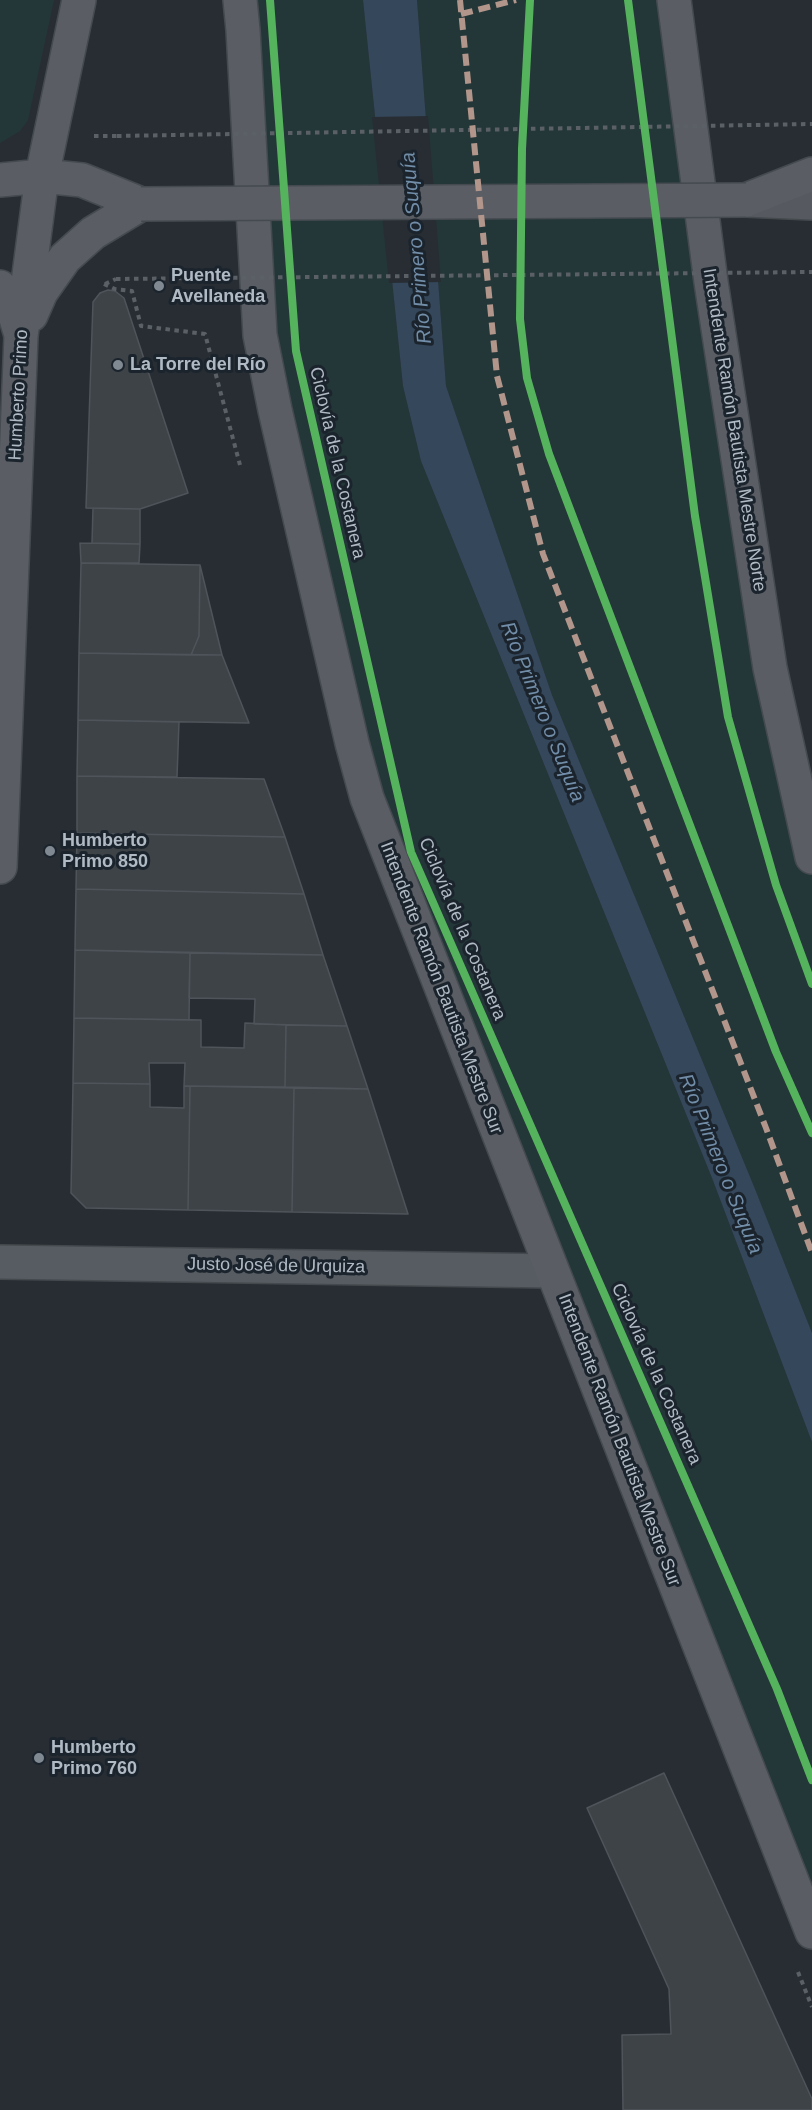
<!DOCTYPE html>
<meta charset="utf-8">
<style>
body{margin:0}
canvas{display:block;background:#272d33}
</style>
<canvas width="812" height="2110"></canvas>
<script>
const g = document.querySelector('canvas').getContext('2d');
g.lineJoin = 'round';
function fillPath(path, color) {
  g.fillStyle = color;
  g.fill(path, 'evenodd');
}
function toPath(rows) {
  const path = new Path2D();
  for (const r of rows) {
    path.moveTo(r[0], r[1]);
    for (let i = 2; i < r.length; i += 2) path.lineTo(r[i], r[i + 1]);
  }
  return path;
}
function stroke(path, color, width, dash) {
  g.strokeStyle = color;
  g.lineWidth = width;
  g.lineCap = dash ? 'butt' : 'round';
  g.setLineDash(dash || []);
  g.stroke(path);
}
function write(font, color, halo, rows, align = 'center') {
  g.font = font + ' Helvetica,sans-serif';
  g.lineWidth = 6;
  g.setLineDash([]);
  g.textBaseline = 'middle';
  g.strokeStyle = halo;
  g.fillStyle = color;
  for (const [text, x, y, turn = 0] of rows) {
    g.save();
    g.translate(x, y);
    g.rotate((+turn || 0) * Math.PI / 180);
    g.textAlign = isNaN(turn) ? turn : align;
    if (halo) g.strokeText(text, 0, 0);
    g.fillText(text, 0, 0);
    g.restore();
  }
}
const green = toPath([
 [0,0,54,0,28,120,20,131,0,143],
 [240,0,363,0,403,386,421,461,712,1178,812,1442,812,1932,389,859,275,410],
 [417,0,674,0,812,857,812,1333,755,1189,552,695,446,386]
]);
const water = toPath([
 [363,0,417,0,446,386,552,695,755,1189,812,1333,812,1442,712,1178,421,461,403,386]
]);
const pier = toPath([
 [428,116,441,282,389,283,372,117]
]);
const building = toPath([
 [108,290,115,291,124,298,188,493,140,509,86,508,93,302,100,293,108,290],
 [93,508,140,509,140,544,92,543,93,508],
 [80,543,140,544,139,563,81,563,80,543],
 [81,563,200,565,199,636,191,655,79,653,81,563],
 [200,565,222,655,191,655,199,636,200,565],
 [79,653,222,655,249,723,78,720,79,653],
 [78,720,179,722,177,777,77,776,78,720],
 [77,776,264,779,285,837,77,833,77,776],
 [77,833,285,837,304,894,76,889,77,833],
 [76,889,304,894,323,955,75,950,76,889],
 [75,950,190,953,189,1020,74,1018,75,950],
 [190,953,323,955,347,1026,254,1024,255,999,189,998,190,953],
 [74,1018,201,1020,201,1047,244,1048,245,1023,286,1025,285,1087,184,1086,185,1063,149,1063,150,1084,73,1083,74,1018],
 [286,1025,347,1026,368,1089,285,1087,286,1025],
 [73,1083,150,1084,150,1107,184,1108,184,1086,190,1086,188,1210,86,1208,71,1193,73,1083],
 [190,1086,294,1088,292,1212,188,1210,190,1086],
 [294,1088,368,1089,408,1214,292,1212,294,1088],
 [664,1773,812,2099,812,2110,623,2110,622,2035,671,2034,669,1989,587,1808,664,1773]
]);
const path = toPath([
 [94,136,117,136],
 [104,284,115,289,132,291,141,326,205,334,240,465],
 [105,284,116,279],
 [798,1972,812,2007]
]);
const street = toPath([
 [0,1262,552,1271]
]);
const secondary = toPath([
 [746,200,812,203]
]);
const primary = toPath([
 [240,0,243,30,260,335,275,410,352,743,367,798,812,1932],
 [674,0,711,282,770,668,812,857],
 [0,180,42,176,82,180,141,204],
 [746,200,812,174],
 [0,287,14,312,21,335],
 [31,315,41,292,65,258,93,233,141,204],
 [0,867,21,336,42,176,79,0]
]);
const pathBridge = toPath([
 [117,136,812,124],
 [116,279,812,272]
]);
const primaryBridge = toPath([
 [141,204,746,200]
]);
const quiet = toPath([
 [460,0,497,376,543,554,766,1128,812,1253],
 [461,14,516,0]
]);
const cycleway = toPath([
 [270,0,296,351,411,852,777,1689,812,1780],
 [530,0,522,149,520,319,527,378,549,454,776,1052,812,1133],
 [628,0,695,516,728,717,776,885,812,984]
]);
const markers = [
 [159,286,6,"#808992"],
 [118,365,6,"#808992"],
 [50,851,6,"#808992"],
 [39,1758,6,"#808992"]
];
const poiNames = [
 ["Puente",171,276],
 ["Avellaneda",171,297],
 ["La Torre del Río",130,365],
 ["Humberto",62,841],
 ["Primo 850",62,862],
 ["Humberto",51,1748],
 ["Primo 760",51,1769]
];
const streetNames = [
 ["Humberto Primo",19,395,-87],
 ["Intendente Ramón Bautista Mestre Norte",734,430,81],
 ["Ciclovía de la Costanera",337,463,77],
 ["Ciclovía de la Costanera",462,929,67],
 ["Intendente Ramón Bautista Mestre Sur",441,988,69],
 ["Justo José de Urquiza",276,1266,1],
 ["Ciclovía de la Costanera",656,1374,66],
 ["Intendente Ramón Bautista Mestre Sur",619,1440,69]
];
const waterNames = [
 ["Río Primero o Suquía",417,248,-95],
 ["Río Primero o Suquía",542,712,68],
 ["Río Primero o Suquía",720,1164,68]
];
fillPath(green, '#243738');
fillPath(water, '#35475b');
fillPath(pier, '#272d33');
fillPath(building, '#3e4348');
stroke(building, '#4f545b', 1.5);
stroke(street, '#44494e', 36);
stroke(secondary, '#44494e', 36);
stroke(primary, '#444a50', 36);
stroke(path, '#5a6066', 4, [4.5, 4.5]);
stroke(street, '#575c62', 33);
stroke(secondary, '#565a60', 33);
stroke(primary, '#5a5e64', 33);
stroke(primaryBridge, '#444a50', 36, []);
stroke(pathBridge, '#5a6066', 4, [4.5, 4.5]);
stroke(primaryBridge, '#5a5e64', 33);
stroke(quiet, '#b2968c', 6, [12, 6]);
stroke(cycleway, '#56b35d', 8);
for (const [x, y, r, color] of markers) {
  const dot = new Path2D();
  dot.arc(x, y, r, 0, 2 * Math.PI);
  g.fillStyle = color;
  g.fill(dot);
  stroke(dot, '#1b242d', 2);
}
write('bold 18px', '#b0bac5', '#1b242d', poiNames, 'left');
write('18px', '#b0bac5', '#1b242d', streetNames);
write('italic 20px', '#718da8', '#1b242d', waterNames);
</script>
